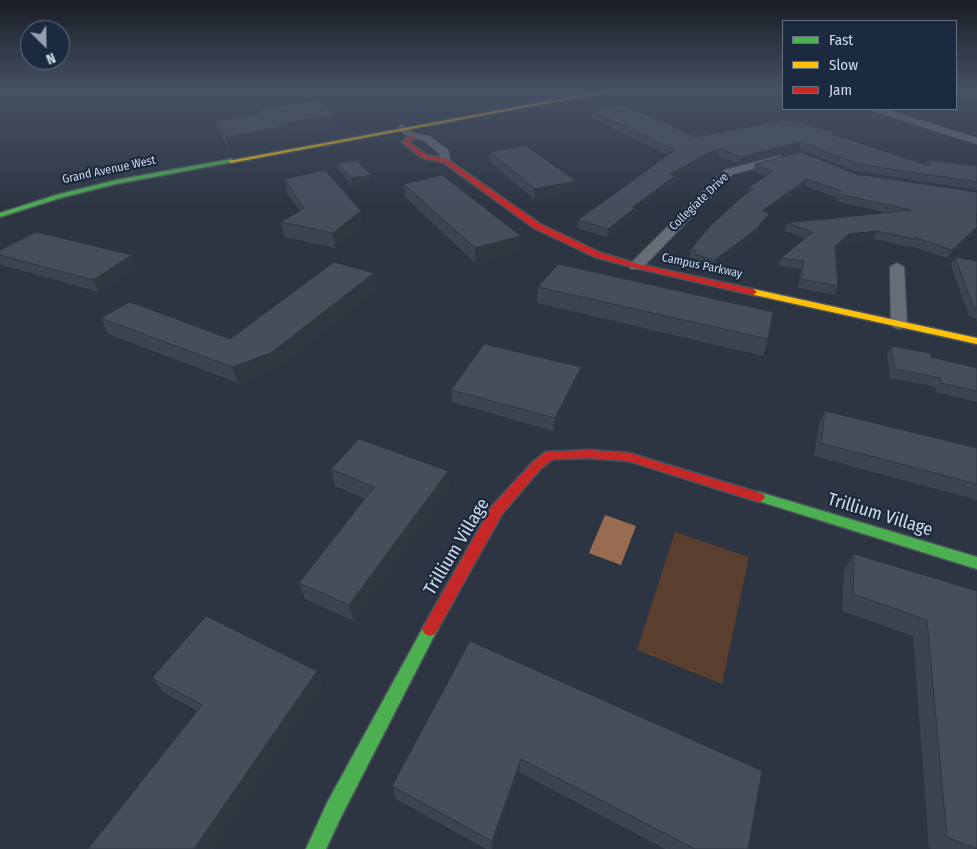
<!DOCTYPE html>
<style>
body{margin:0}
#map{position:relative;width:977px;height:849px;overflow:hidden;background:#2d3542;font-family:"Fira Sans Condensed",sans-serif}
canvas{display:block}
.legend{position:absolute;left:782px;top:20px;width:175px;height:90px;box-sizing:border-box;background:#1b2a3f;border:1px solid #637083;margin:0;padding:6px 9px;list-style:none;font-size:15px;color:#d0dae8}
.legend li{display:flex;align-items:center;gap:10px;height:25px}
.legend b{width:25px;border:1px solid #637083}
.north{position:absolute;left:20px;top:20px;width:50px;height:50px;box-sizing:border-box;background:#1b2a3f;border:1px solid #637083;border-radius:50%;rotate:157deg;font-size:14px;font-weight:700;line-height:20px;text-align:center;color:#d0dae8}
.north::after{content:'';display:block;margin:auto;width:18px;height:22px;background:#97a0ae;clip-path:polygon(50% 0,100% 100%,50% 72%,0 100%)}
</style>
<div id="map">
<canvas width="977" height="849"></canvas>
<ul class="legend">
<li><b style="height:6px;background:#4caf50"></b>Fast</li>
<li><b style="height:6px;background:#ffc107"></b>Slow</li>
<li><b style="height:6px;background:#c62828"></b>Jam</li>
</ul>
<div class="north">N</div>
</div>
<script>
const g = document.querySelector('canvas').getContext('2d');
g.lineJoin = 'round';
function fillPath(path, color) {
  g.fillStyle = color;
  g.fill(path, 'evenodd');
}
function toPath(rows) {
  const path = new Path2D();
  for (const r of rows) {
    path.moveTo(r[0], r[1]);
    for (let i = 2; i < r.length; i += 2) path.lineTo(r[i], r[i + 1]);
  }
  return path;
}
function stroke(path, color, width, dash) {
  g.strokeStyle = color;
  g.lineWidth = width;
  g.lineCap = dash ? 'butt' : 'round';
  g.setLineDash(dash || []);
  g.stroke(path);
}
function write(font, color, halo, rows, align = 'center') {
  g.font = font + ' "Fira Sans Condensed",sans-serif';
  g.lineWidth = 4.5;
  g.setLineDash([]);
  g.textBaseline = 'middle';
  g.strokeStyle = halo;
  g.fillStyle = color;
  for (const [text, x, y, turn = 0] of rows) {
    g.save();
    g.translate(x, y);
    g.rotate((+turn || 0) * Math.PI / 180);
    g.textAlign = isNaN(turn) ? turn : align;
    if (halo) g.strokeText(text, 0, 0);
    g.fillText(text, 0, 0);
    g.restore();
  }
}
const green = toPath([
 [675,532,749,557,722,684,637,650]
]);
const water = toPath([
 [605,515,636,526,621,565,589,553]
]);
const street = toPath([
 [872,109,884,109,977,138,977,144,873,111,872,109],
 [402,125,416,134,429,136,448,150,450,160,449,162,441,162,439,153,423,140,410,138,399,130,399,126,402,125],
 [779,156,783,157,784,159,783,161,733,174,641,269,631,269,629,266,631,263,725,170,779,156],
 [897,263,904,267,907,324,905,327,899,329,893,327,891,324,890,267,897,263]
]);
const fast = toPath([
 [231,159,233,160,233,162,116,184,60,198,0,217,0,213,56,195,116,180,231,159],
 [759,492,977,557,977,569,755,500,753,497,755,494,759,492],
 [430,622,435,624,438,629,435,634,341,817,326,849,306,849,327,803,425,624,430,622]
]);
const slow = toPath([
 [603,91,612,91,231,163,228,161,603,91],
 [753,289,977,338,977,344,750,294,750,290,753,289]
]);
const jam = toPath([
 [411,135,416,136,409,142,426,155,447,159,540,224,601,253,638,264,753,289,757,292,753,295,636,268,595,257,534,228,443,162,422,158,402,142,411,135],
 [589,450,629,453,763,494,765,497,763,500,759,502,629,461,589,458,553,459,541,468,502,514,435,634,430,636,425,634,422,629,425,624,492,506,533,462,546,452,589,450]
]);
const wall = toPath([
 [956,91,977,91,977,101,974,101,956,96],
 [258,110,339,126,283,136,284,139,229,149,219,133,215,121,259,114],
 [592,111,696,137,834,135,926,164,928,160,977,166,977,190,855,171,799,149,739,164,718,156,705,161,675,178,674,183,634,213,634,215,607,237,577,228,578,220,668,155,592,118],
 [490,152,575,191,534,199,490,162],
 [338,163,371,182,352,186,339,170],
 [755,164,856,174,977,192,977,229,975,233,947,258,911,246,910,247,874,239,846,242,836,251,838,286,834,295,798,288,801,269,778,266,781,258,805,238,784,231,787,223,886,213,836,201,838,198,805,186,768,213,767,221,752,238,712,268,692,263,693,258,689,257,691,249,747,193,748,188,765,176,753,171],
 [284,179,361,211,363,226,335,248,284,237,281,222,300,211,287,193],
 [404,184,520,250,475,263,405,197],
 [0,250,132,255,137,267,99,292,1,265,0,263],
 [955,257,977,261,977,323,976,318,969,316,951,265],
 [374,273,377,289,276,369,238,383,108,334,101,318,230,339],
 [538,287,768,339,763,356,537,303],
 [891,346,931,357,977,368,977,402,936,392,936,387,890,378,887,354],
 [579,380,553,431,452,402,451,390],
 [825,411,977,448,977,500,814,456,819,424],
 [331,469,448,471,449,488,354,621,305,599,299,583,365,499,335,486],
 [854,554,977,591,977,849,931,849,929,848,913,636,842,611,844,570],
 [470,641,748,849,665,849,519,772,493,849,486,849,396,799,392,786],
 [317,671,323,686,198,711,164,693,152,678]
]);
const shadedWall = toPath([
 [337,115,339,126,283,136,284,139,229,149,226,137,279,124],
 [801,142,799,149,739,164,741,157],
 [720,149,718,156,705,161,675,178,674,183,634,213,634,215,607,237,608,229,670,174,707,154],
 [371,175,371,182,352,186,351,178],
 [807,179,805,186,760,219,762,211],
 [576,181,575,191,534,199,535,189],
 [361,211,363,226,335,248,333,233],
 [770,213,767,221,752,238,712,268,715,260],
 [977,227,977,229,975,233,947,258,952,250],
 [877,231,874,239,846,242,832,254,835,246,849,234],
 [521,236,520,250,475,263,475,248],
 [132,255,137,267,99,292,93,280],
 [374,273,377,289,276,369,238,383,232,367],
 [581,367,579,380,553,431,555,418],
 [448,471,449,488,354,621,349,605],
 [317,671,323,686,214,849,194,849],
 [521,759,519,772,493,849,492,849,492,841]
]);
const building = toPath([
 [318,100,337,115,279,124,282,127,226,137,215,121,261,114,258,110,318,100],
 [623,105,696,137,786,120,835,132,832,134,929,166,928,160,977,166,977,182,858,164,801,142,741,157,720,149,707,154,670,174,675,176,633,207,635,208,608,229,578,220,675,150,592,111,623,105],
 [525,145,576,181,535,189,490,152,525,145],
 [800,152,856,174,977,192,977,215,976,215,977,227,952,250,914,237,914,239,877,231,849,234,835,246,838,286,801,279,804,261,781,258,813,232,787,223,911,210,839,194,841,191,807,179,762,211,770,213,755,230,715,260,694,254,697,251,691,249,710,226,743,196,753,189,748,188,773,171,755,164,800,152],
 [357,160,371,175,351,178,338,163,357,160],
 [325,170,361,211,333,233,281,222,304,208,284,179,325,170],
 [442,175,521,236,475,248,404,184,442,175],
 [36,232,132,255,93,280,0,255,0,250,36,232],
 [955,257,977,261,977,308,974,308,955,257],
 [334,262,374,273,271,353,232,367,101,318,130,302,230,339,334,262],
 [558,264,773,312,768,339,538,287,558,264],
 [484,344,581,367,555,418,451,390,484,344],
 [891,346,930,353,931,357,977,368,977,391,941,383,941,378,895,369,891,346],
 [825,411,977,448,977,484,821,443,825,411],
 [359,439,448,471,349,605,299,583,374,487,331,469,359,439],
 [854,554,977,591,977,849,947,837,927,620,853,594,854,554],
 [206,616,317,671,194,849,88,849,202,705,152,678,206,616],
 [470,641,762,771,748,849,695,849,521,759,492,841,392,786,470,641]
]);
const farStreetnames = [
 ["Grand Avenue West",109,170,-12],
 ["Collegiate Drive",699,202,-44],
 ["Campus Parkway",702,266,12]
];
const nearStreetnames = [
 ["Trillium Village",880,515,17],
 ["Trillium Village",457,547,-59]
];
fillPath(green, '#5b3f2e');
fillPath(water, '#996c51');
stroke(street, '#4b535e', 2);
stroke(fast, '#4b535e', 3);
stroke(slow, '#4b535e', 3);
stroke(jam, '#4b535e', 3);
fillPath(street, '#676d76');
fillPath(fast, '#4caf50');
fillPath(slow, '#ffc107');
fillPath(jam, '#c62828');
fillPath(wall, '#3b444f');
fillPath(shadedWall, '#303740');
fillPath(building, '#454f5c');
stroke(building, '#303740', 1);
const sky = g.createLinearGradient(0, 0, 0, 210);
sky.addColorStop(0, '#191d24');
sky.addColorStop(0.43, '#465165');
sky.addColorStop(1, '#46516500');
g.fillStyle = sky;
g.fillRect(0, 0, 977, 210);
write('12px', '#d0dae8', '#1b2a3f', farStreetnames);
write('18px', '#d0dae8', '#1b2a3f', nearStreetnames);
</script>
